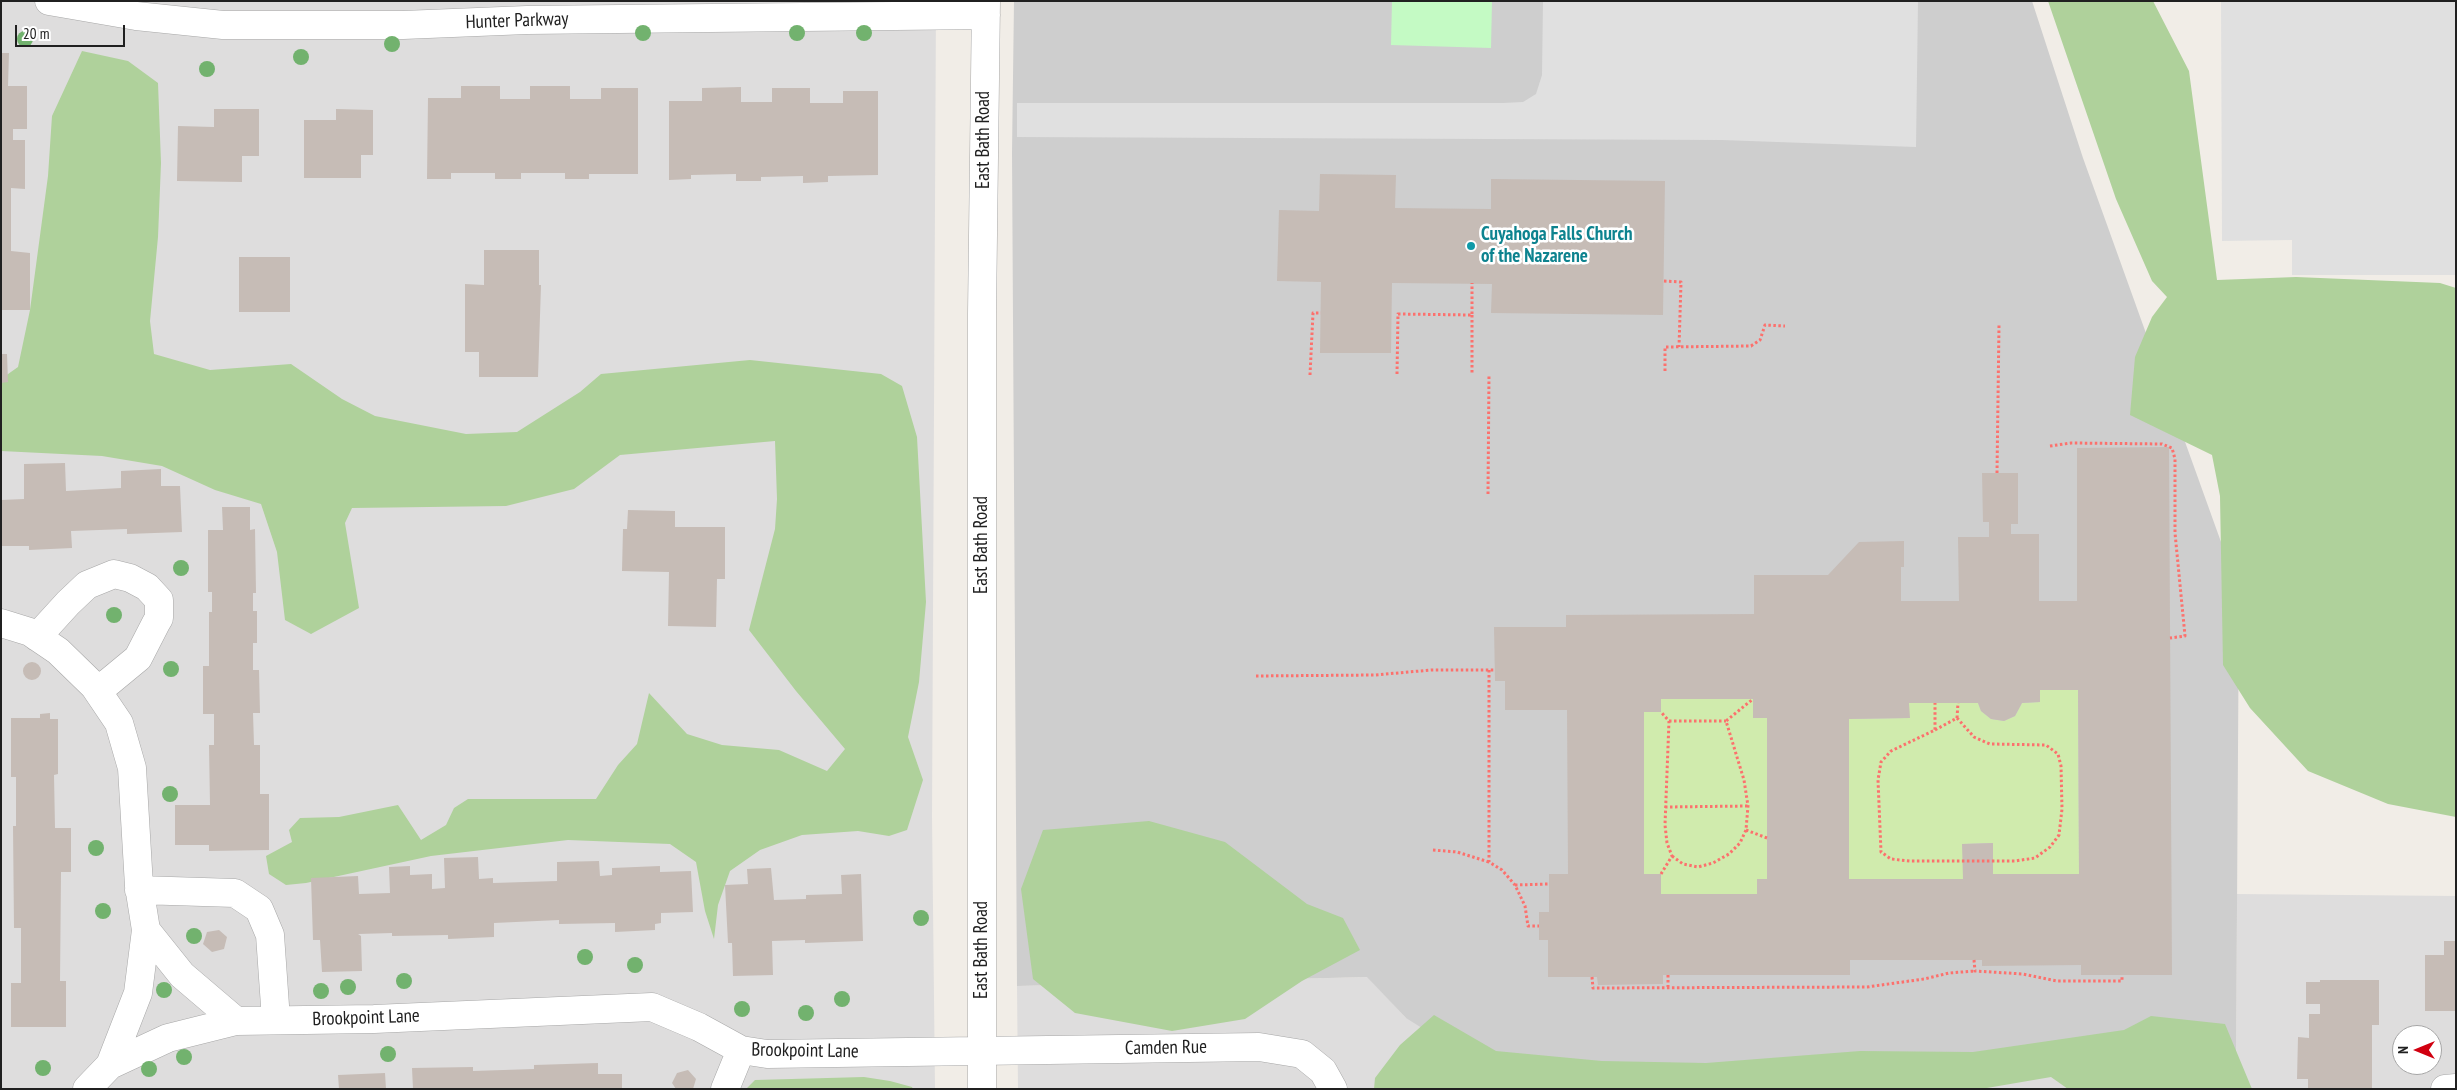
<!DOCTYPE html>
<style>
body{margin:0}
#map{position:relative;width:2457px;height:1090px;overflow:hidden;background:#f1ede7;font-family:"PT Sans Narrow",sans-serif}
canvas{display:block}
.frame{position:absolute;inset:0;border:2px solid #202020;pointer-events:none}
.north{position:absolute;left:2392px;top:1025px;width:50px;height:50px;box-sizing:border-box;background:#fff;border:1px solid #a6a6a6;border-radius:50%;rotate:270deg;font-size:14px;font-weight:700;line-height:20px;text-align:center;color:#202020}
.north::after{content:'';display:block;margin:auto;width:18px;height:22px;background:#d10010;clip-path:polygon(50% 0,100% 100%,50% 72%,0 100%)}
.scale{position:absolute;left:15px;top:25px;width:110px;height:22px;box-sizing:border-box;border:2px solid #202020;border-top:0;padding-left:6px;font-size:15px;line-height:18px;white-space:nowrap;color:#202020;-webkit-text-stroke:4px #fff;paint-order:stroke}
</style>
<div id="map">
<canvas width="2457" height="1090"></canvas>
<div class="frame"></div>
<div class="north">N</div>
<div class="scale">20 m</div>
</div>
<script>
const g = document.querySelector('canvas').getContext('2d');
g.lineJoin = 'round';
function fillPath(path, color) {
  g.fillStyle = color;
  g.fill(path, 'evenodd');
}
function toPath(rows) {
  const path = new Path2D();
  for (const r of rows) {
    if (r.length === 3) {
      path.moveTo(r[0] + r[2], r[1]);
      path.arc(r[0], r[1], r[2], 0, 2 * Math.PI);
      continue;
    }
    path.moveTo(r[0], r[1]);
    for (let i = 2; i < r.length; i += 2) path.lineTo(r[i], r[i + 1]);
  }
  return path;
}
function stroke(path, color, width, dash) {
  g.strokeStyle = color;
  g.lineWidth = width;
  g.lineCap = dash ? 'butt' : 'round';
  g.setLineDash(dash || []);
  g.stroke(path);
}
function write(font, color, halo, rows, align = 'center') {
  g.font = font + ' "PT Sans Narrow",sans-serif';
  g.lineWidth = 5;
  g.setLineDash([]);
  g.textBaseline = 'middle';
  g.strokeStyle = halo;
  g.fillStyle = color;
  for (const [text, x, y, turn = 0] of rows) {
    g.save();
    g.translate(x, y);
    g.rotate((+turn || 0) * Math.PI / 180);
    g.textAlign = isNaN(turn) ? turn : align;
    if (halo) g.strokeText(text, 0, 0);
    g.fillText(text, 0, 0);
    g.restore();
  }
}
const residential = toPath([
 [1,1,936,1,932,816,935,1089,1,1089],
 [2237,894,2456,896,2456,1089,1018,1089,1017,986,1368,977,1406,1018,2236,1064],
 [2402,1035,2432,1035,2432,1065,2402,1065]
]);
const religious = toPath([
 [1014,1,2032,1,2083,158,2239,592,2236,1064,1478,1063,1406,1018,1367,977,1017,986,1012,153]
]);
const grass = toPath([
 [2040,690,2078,690,2079,874,1993,874,1993,843,1963,844,1963,879,1849,879,1849,719,1909,718,1909,703,1978,703,1981,711,1991,719,2004,721,2015,716,2022,703,2040,702],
 [1661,699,1753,699,1767,718,1767,879,1757,879,1757,894,1661,894,1644,874,1644,712,1661,712]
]);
const forest = toPath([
 [2048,1,2153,1,2189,71,2217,280,2296,277,2440,283,2456,288,2456,817,2388,804,2308,771,2250,708,2223,665,2220,496,2212,455,2130,415,2135,357,2152,317,2167,297,2152,281,2116,199],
 [82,51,128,61,158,83,161,163,158,237,150,321,154,354,210,370,291,364,342,399,375,416,466,434,517,432,580,392,601,374,750,360,881,374,902,386,917,437,926,602,919,682,908,737,923,780,907,830,889,836,858,831,802,835,760,850,730,871,718,905,714,939,705,911,696,862,670,844,568,840,431,856,306,883,286,885,269,874,266,856,292,842,289,830,300,818,339,817,398,805,421,840,446,825,454,808,468,799,596,799,618,765,637,744,649,693,687,734,722,745,779,750,827,771,845,749,796,691,749,630,775,529,777,499,775,441,620,455,574,489,506,506,352,508,345,523,359,608,311,634,285,620,277,552,261,504,215,490,162,466,102,456,1,451,1,379,18,367,30,310,48,176,52,116],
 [1149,821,1225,842,1307,904,1343,918,1360,950,1302,981,1245,1019,1172,1031,1075,1013,1033,979,1021,889,1043,830],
 [1434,1015,1496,1051,1602,1061,1706,1063,1860,1051,1973,1052,2124,1030,2151,1016,2225,1024,2252,1089,2068,1089,2051,1077,1981,1089,1374,1089,1375,1078,1400,1045],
 [864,1077,890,1081,912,1087,913,1089,746,1089,755,1080]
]);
const park = toPath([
 [1392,1,1492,1,1491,48,1391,45]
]);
const parking = toPath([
 [1543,1,1918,1,1916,147,1722,140,1017,137,1017,103,1503,103,1523,102,1536,94,1542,75],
 [2456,1,2456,275,2292,275,2292,240,2222,241,2221,2]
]);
const building = toPath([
 [1,53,9,53,8,86,27,86,27,129,13,129,13,140,25,140,25,189,11,188,11,251,30,253,30,310,1,310],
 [461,86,500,86,500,99,530,99,530,86,570,86,570,99,601,99,601,88,638,88,638,174,589,174,589,179,565,179,565,173,521,173,521,179,495,179,495,173,451,173,451,179,427,179,428,98,461,98],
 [741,87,741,102,772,102,772,88,810,88,810,103,843,103,843,91,878,91,878,175,828,176,828,182,803,183,803,176,761,177,761,181,736,181,736,174,691,175,691,179,669,180,669,101,702,101,702,88],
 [214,109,259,109,259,156,242,156,242,182,177,181,178,126,214,127],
 [336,109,373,110,373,155,361,155,361,178,304,178,304,120,336,120],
 [1320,174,1396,175,1395,208,1491,209,1491,179,1665,181,1663,315,1491,313,1492,284,1392,283,1391,353,1320,353,1321,282,1277,281,1279,210,1319,211],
 [484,250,539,250,539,285,541,285,538,377,479,377,479,352,465,352,465,284,484,285],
 [239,257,290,257,290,312,239,312],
 [1,354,7,354,8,382,1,383],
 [2169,447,2172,975,2081,975,2081,965,1982,966,1982,960,1850,960,1850,975,1663,975,1663,984,1598,985,1597,977,1548,977,1548,940,1539,940,1539,912,1549,912,1549,874,1568,874,1567,710,1505,710,1505,681,1495,681,1494,627,1566,627,1566,615,1754,614,1754,575,1828,575,1859,542,1904,541,1904,567,1901,567,1901,601,1959,601,1958,537,1989,537,1989,522,1983,522,1982,473,2018,473,2018,524,2011,524,2011,534,2039,534,2039,601,2077,601,2077,448],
 [2040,690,2078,690,2079,874,1993,874,1993,843,1962,844,1963,879,1849,879,1849,719,1910,718,1909,703,1978,703,1981,711,1991,719,2004,721,2015,716,2022,703,2040,702],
 [1661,699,1753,699,1753,718,1767,718,1767,879,1757,879,1757,894,1661,894,1661,874,1644,874,1644,712,1661,712],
 [65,463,66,491,121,488,121,471,161,469,161,486,180,486,182,532,127,534,127,529,71,531,72,548,29,550,29,546,1,546,1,500,24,499,24,464],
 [222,507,250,507,250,530,255,529,256,593,253,593,253,611,257,611,257,643,253,643,253,670,259,670,260,713,253,713,254,745,260,745,260,794,269,794,269,850,209,851,209,845,175,845,175,805,210,805,209,745,214,745,214,714,203,714,203,666,209,666,209,612,212,612,212,592,208,592,208,530,223,530],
 [628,510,675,511,675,527,725,527,725,579,717,579,716,627,668,626,669,572,622,571,623,529,627,529],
 [32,671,9],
 [50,713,50,719,58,719,58,774,54,775,55,828,71,828,71,872,61,872,60,981,66,981,66,1027,11,1027,11,983,21,983,21,928,14,928,13,826,16,826,16,777,11,777,11,718,40,718,40,714],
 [478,857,479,879,493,878,493,883,557,881,557,862,599,861,600,876,612,875,612,868,660,866,660,872,691,871,693,912,661,913,661,923,655,924,655,930,615,932,615,923,559,924,559,920,494,923,494,937,448,939,448,935,392,936,392,933,358,934,361,936,362,971,322,972,320,940,313,940,311,878,358,876,359,894,390,893,389,867,410,866,410,875,432,874,432,889,445,888,444,858],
 [771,868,774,900,806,899,806,895,842,894,841,875,861,874,863,941,805,943,805,940,772,941,773,975,733,976,732,943,728,943,725,885,748,884,747,869],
 [219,930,227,937,224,949,212,952,203,944,207,932],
 [2444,941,2456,941,2456,1011,2425,1011,2425,955,2444,955],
 [2320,980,2379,980,2379,1025,2372,1025,2372,1089,2308,1089,2308,1079,2297,1079,2298,1037,2309,1038,2309,1014,2320,1014,2320,1004,2306,1004,2306,982,2320,982],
 [598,1063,598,1074,622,1074,622,1089,413,1089,412,1068,473,1067,473,1071,534,1069,534,1065],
 [688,1070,696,1079,693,1089,676,1089,672,1083,677,1073],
 [385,1073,386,1089,339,1089,338,1075]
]);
const path = toPath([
 [1664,281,1681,282,1679,347],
 [1472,315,1472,374],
 [1665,371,1665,347,1751,346,1760,340,1765,325,1785,326],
 [1397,374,1398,314,1472,315,1472,283],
 [1310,375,1313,313,1321,313],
 [2050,446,2071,443,2162,444,2172,448,2175,459,2175,533,2185,636,2170,638],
 [1997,473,1999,325],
 [1488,494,1489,374],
 [1489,670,1489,862,1502,870,1515,885,1525,906,1528,926,1539,926],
 [1256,676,1375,675,1431,670,1494,670],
 [1957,718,1958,703],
 [1669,721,1726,721],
 [1935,730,1957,718,1974,737,1990,744,2046,745,2058,754,2061,766,2062,809,2059,835,2050,847,2035,858,2015,861,1910,861,1891,859,1881,852,1878,780,1881,762,1891,751,1935,730,1935,703],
 [1665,807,1748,806],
 [1746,830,1767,838],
 [1433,850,1457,852,1489,862],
 [1672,856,1683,864,1698,867,1713,863,1729,854,1740,843,1746,830,1748,806,1744,780,1726,721,1753,699],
 [1661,874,1672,856,1667,843,1665,825,1669,721,1661,712],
 [1515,885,1549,884],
 [1974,960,1975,971,2023,974,2057,981,2122,981,2122,975],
 [1668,975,1668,987],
 [1592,977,1593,988,1867,987,1924,979,1949,973,1975,971]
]);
const minor = toPath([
 [49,1,136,16,223,25,403,25,527,20,986,15],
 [1,623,30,632,58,651,94,686,119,723,132,768,139,886,146,930,182,975,236,1021,374,1019,652,1007,699,1027,741,1050,767,1054,1259,1047,1302,1054,1323,1071,1333,1089],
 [37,637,68,603,87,585,114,574,130,578,147,587,159,600,159,618,156,623,138,658,98,691],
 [139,890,235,893,259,909,270,935,276,1020],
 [110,1065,138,993,146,930],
 [87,1089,110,1065,168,1038,236,1021],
 [725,1089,741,1050],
 [982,1089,982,313,986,1],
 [2445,1089,2456,1088]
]);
const trees = [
 [643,33],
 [797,33],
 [864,33],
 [25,39],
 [392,44],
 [301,57],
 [207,69],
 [181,568],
 [114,615],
 [171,669],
 [170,794],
 [96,848],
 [103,911],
 [921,918],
 [194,936],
 [585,957],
 [635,965],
 [404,981],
 [348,987],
 [164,990],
 [321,991],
 [842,999],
 [742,1009],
 [806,1013],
 [388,1054],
 [184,1057],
 [43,1068],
 [149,1069]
];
const markers = [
 [1471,246,5,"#0f9aa8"]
];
const streetNames = [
 ["Hunter Parkway",517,21,-2],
 ["East Bath Road",984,140,-90],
 ["East Bath Road",982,545,-90],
 ["East Bath Road",982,950,-90],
 ["Brookpoint Lane",366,1018,-2],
 ["Camden Rue",1166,1048,-1],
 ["Brookpoint Lane",805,1051,1]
];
const cultureNames = [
 ["Cuyahoga Falls Church",1481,235],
 ["of the Nazarene",1481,257]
];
fillPath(residential, '#dedddd');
fillPath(religious, '#cecece');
fillPath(grass, '#d0ebad');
fillPath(forest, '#afd19b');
fillPath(park, '#c4fac4');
fillPath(parking, '#e0e0e0');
fillPath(building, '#c6bcb6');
stroke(minor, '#a7a7a7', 29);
stroke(path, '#fc716d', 3, [2.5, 2.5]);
stroke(minor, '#fff', 28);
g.fillStyle = '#72b26e';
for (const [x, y] of trees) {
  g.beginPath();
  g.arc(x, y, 8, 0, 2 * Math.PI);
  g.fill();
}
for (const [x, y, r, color] of markers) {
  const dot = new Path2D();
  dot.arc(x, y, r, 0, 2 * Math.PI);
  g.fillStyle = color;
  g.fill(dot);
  stroke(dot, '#fff', 2);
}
write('19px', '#202020', '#fff', streetNames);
write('bold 19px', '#0d838f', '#fff', cultureNames, 'left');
</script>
